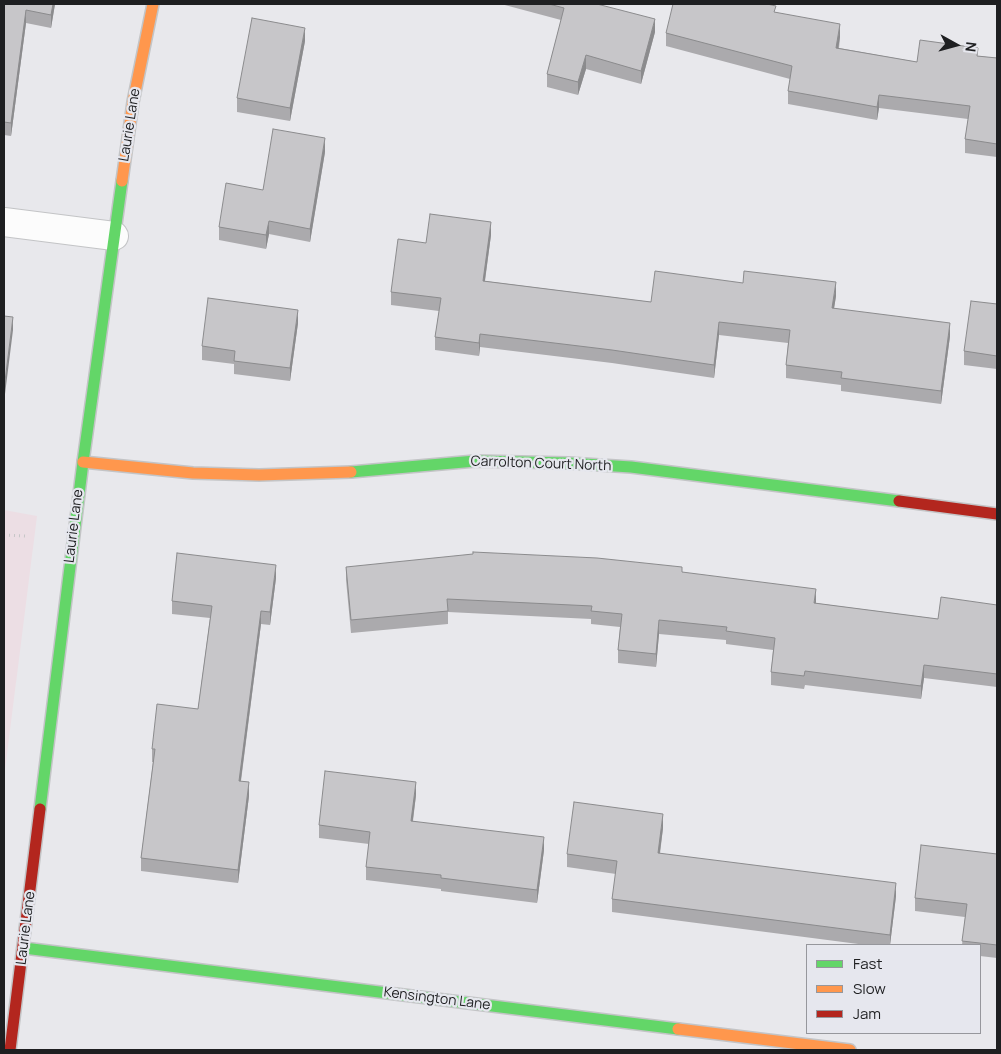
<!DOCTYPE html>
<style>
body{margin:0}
#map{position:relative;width:1001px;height:1054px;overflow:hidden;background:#e8e8ec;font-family:Manrope,sans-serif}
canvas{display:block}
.frame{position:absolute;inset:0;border:5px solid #1e1f21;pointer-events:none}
.legend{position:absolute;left:806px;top:944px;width:175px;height:90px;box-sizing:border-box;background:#e6e7ee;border:1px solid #96979c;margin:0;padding:6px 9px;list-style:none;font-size:15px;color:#1e1f21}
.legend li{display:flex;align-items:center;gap:10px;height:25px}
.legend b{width:25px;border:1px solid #96979c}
.north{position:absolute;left:931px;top:20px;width:50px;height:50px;-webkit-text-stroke:4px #e6e7ee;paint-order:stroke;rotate:97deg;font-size:14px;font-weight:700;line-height:20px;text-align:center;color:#1e1f21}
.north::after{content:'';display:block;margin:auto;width:18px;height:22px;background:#1e1f21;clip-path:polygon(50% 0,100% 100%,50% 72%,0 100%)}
</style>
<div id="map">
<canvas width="1001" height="1054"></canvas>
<div class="frame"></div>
<ul class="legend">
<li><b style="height:6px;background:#63d668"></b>Fast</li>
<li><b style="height:6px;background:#ff974d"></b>Slow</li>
<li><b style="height:6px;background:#b3261e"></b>Jam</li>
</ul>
<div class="north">N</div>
</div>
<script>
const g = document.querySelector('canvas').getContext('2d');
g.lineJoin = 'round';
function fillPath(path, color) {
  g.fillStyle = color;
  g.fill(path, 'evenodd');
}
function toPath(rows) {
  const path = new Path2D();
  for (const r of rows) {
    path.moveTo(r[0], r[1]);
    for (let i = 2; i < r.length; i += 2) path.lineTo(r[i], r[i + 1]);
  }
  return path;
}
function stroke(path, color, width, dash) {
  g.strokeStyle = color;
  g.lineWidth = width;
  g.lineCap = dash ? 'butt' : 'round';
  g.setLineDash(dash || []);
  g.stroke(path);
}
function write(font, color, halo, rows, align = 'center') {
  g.font = font + ' Manrope,sans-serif';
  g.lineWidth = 4.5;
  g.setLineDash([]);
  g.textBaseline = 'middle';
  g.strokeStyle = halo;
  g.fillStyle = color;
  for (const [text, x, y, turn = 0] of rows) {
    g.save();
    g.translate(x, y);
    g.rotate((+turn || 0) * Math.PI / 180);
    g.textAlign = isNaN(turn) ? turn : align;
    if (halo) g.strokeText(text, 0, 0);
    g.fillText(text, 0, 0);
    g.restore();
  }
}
const education = toPath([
 [4,510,37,516,4,778]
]);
const path = toPath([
 [4,535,26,536]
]);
const street = toPath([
 [4,222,114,236]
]);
const fast = toPath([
 [351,472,475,461,568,463,631,467,899,501],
 [40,809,83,462,122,181],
 [24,948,678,1029]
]);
const slow = toPath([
 [122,181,133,102,153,4],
 [83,462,193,473,259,475,351,472],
 [678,1029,850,1050]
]);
const jam = toPath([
 [899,501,997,514],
 [10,1050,40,809]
]);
const wall = toPath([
 [4,4,55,4,51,28,26,23,11,136,4,135],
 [501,4,601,4,600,5,655,32,641,84,586,69,578,95,547,87,547,74,561,20],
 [776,12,840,37,839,48,917,62,978,56,997,58,997,157,965,153,965,139,968,119,879,108,877,120,788,104,788,91,790,79,666,46,666,33],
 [305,41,290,121,237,112,237,98],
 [325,152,310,242,269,234,266,249,219,240,219,227,263,190],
 [491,235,485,281,651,302,836,296,834,308,950,336,941,404,841,391,841,385,786,378,786,365,788,343,719,335,714,378,612,363,480,347,479,356,435,350,435,337,439,311,391,305,391,292,426,243],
 [997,304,997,369,964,365,964,351],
 [298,323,290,381,234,374,234,364,202,360,202,346],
 [346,567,682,572,815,603,938,619,997,605,997,687,924,678,921,699,805,685,804,689,771,685,771,672,773,650,726,644,726,640,659,634,656,667,618,663,618,650,620,627,591,624,591,619,448,612,448,624,351,633,346,580],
 [276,578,270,625,261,624,241,781,249,796,238,883,141,871,141,858,153,762,152,762,152,749,198,709,210,618,172,614,172,601],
 [416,795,413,821,544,850,537,903,441,891,441,889,366,880,366,867,369,844,319,838,319,825],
 [663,828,660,854,896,896,890,945,866,945,612,912,612,899,616,874,567,867,567,854],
 [997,854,997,958,980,956,980,945,962,945,965,917,915,911,915,898]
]);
const shadedWall = toPath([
 [53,4,55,4,51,28,51,15],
 [26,10,26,23,11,136,11,123],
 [655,19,655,32,641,84,641,71],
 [840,24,840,37,836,61,836,48],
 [305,28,305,41,290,121,290,108],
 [586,55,586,69,578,95,578,82],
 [879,95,879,108,877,120,877,107],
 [325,138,325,152,310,242,310,229],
 [269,221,269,234,266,249,266,235],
 [491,222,491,235,483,294,483,281],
 [836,282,836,296,832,321,832,308],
 [298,310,298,323,290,381,290,368],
 [13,317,13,330,4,402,4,389],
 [719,322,719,335,714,378,714,365],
 [950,323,950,336,941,404,941,391],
 [480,334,480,347,479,356,479,343],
 [276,565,276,578,270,625,270,612],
 [816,589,816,602,814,616,814,603],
 [261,611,261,624,239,794,239,781],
 [659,620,659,634,656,667,656,654],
 [924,665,924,678,921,699,921,686],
 [249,782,249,796,238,883,238,870],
 [416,782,416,795,411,834,411,821],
 [663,814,663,828,658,866,658,853],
 [544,837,544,850,537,903,537,890],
 [896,883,896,896,890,945,890,935]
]);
const building = toPath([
 [4,4,53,4,51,15,26,10,11,123,4,122,4,4],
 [549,4,597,4,655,19,641,71,586,55,578,82,547,74,564,8,549,4],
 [673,4,767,4,776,6,774,12,840,24,836,48,917,62,920,40,978,48,977,56,997,58,997,144,965,139,970,106,879,95,877,107,788,91,792,66,666,33,673,4],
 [252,18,305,28,290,108,237,98,252,18],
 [273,129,325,138,310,229,269,221,266,235,219,227,226,183,263,190,273,129],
 [430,214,491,222,483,281,651,302,655,271,743,283,744,271,836,282,832,308,950,323,941,391,841,378,842,372,786,365,790,330,719,322,714,365,612,350,480,334,479,343,435,337,441,298,391,292,398,239,426,243,430,214],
 [208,298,298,310,290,368,234,361,235,351,202,346,208,298],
 [971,301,997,304,997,356,964,351,971,301],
 [4,316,13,317,4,389,4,316],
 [473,552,597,558,682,567,682,572,816,589,814,603,938,619,941,597,997,605,997,674,924,665,921,686,805,671,804,676,771,672,775,638,726,631,727,627,659,620,656,654,618,650,622,614,591,611,592,606,447,599,448,611,351,620,346,567,473,554,473,552],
 [177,553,276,565,270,612,261,611,239,781,249,782,238,870,141,858,155,749,152,749,157,704,198,709,212,606,172,601,177,553],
 [325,771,416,782,411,821,544,837,537,890,441,878,441,875,366,867,370,832,319,825,325,771],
 [574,802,663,814,658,853,896,883,890,935,612,899,617,861,567,854,574,802],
 [921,845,997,854,997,945,962,941,967,904,915,898,921,845]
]);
const streetNames = [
 ["Laurie Lane",130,125,-81],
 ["Carrolton Court North",541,464,2],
 ["Laurie Lane",74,526,-83],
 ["Laurie Lane",26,928,-83],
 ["Kensington Lane",437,999,7]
];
fillPath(education, '#ecdee4');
stroke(street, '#c3c4c6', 30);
stroke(fast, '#c3c4c6', 14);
stroke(slow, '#c3c4c6', 14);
stroke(jam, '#c3c4c6', 14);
stroke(path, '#c6c6c7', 3, [1, 4]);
stroke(street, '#fcfcfc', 28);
stroke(fast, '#63d668', 11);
stroke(slow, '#ff974d', 11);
stroke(jam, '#b3261e', 11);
fillPath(wall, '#abaaad');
fillPath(shadedWall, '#8b8b8d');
fillPath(building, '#c7c6c9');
stroke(building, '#8b8b8d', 1);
write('14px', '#1e1f21', '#e6e7ee', streetNames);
</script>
